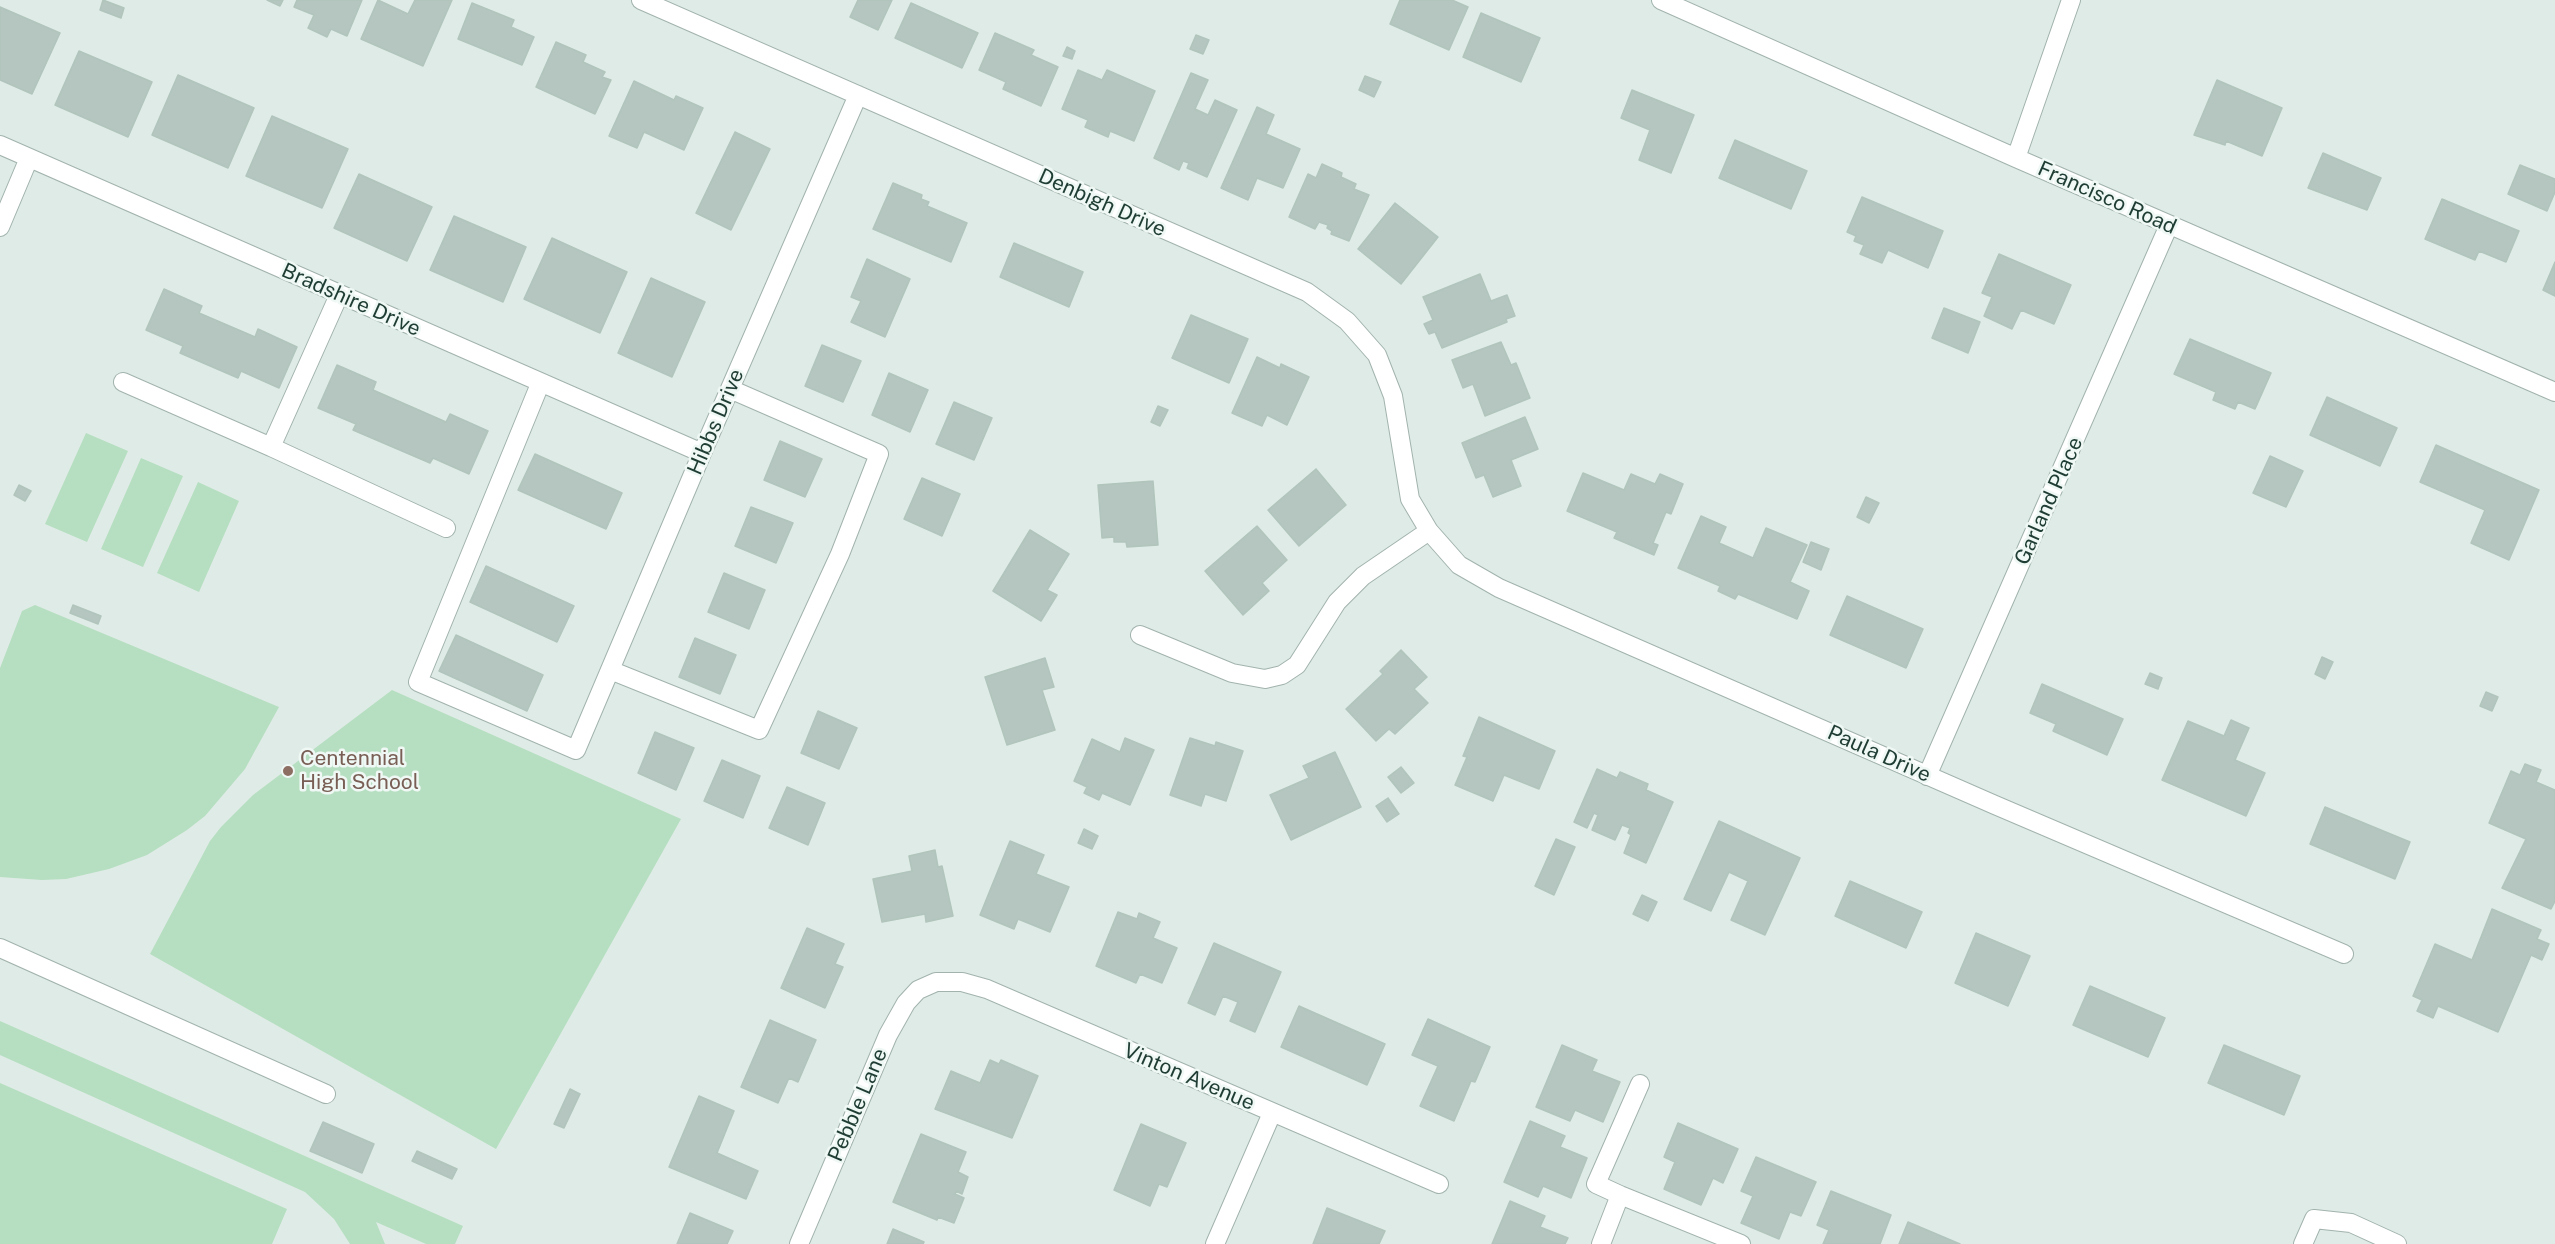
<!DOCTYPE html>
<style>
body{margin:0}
canvas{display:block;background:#dfebe6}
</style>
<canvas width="2555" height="1244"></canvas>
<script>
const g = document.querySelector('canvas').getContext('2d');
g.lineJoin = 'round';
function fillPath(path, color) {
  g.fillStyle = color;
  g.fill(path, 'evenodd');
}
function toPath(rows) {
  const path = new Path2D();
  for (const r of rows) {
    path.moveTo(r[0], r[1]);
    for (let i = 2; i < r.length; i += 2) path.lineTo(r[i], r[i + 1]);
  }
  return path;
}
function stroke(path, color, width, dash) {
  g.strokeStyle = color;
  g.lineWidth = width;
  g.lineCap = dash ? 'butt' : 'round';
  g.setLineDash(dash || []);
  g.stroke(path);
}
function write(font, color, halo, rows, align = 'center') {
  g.font = font + ' "Public Sans",sans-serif';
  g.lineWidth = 5;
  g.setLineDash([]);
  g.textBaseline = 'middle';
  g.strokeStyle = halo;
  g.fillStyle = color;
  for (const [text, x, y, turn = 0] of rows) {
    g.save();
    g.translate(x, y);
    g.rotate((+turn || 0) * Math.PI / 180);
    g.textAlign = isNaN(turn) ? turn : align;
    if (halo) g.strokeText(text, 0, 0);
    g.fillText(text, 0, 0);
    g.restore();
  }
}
const green = toPath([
 [86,433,128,451,87,542,45,524],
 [141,458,183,476,143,567,101,549],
 [198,482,239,501,199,592,157,573],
 [35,605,279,707,245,769,205,816,187,830,147,855,109,869,66,879,42,880,0,877,0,668,22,611],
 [392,690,681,819,496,1149,150,954,210,841,221,827,253,795],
 [0,1021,463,1226,455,1244,426,1244,376,1222,385,1244,350,1244,334,1219,305,1192,0,1055],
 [0,1083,287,1209,272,1244,0,1244]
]);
const building = toPath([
 [103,0,124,8,121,18,100,10,103,0],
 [267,0,283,0,280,6,267,0],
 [297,0,362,0,347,36,331,29,327,37,308,28,314,15,294,7,297,0],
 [378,0,408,14,415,0,452,0,423,66,361,39,378,0],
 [858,0,892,0,878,30,850,17,858,0],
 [1400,0,1452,0,1468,7,1449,50,1390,24,1400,0],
 [472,3,514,20,511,27,534,37,522,65,458,39,472,3],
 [911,3,978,33,962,68,895,38,911,3],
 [0,7,60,33,32,94,0,80,0,7],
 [1481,13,1540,38,1521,82,1463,57,1481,13],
 [995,33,1034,50,1031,55,1058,67,1041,106,1003,89,1006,82,979,70,995,33],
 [1196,35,1209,40,1203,54,1190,49,1196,35],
 [556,42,586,55,583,62,605,72,602,77,611,80,595,114,536,87,556,42],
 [1067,47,1075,51,1072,59,1063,56,1067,47],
 [79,51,152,82,128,137,55,105,79,51],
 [1078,70,1102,80,1107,70,1155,91,1134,141,1110,131,1108,137,1085,127,1088,120,1062,109,1078,70],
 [1191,73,1208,80,1195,109,1208,115,1215,100,1237,110,1207,177,1187,168,1189,163,1183,161,1179,170,1154,158,1191,73],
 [178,75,254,108,228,168,152,135,178,75],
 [1365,76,1381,82,1374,97,1359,90,1365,76],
 [2217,80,2282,108,2262,156,2226,141,2225,145,2194,135,2217,80],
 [634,81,674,100,676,96,703,108,684,150,644,132,637,148,609,136,634,81],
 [1632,90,1694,115,1671,173,1639,160,1650,130,1621,118,1632,90],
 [1257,107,1274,115,1266,134,1300,149,1283,188,1257,178,1248,200,1221,188,1257,107],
 [272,116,348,149,322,208,246,176,272,116],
 [735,132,770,149,731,230,696,213,735,132],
 [1735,140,1807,171,1791,209,1719,178,1735,140],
 [2323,153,2381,178,2367,210,2308,188,2323,153],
 [1322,164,1342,173,1341,177,1356,184,1354,189,1369,195,1349,241,1331,234,1332,231,1327,228,1328,225,1319,222,1315,229,1289,217,1308,174,1316,178,1322,164],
 [2520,165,2555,179,2555,192,2547,211,2508,194,2520,165],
 [359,174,432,207,407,261,334,228,359,174],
 [893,183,922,195,921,199,929,202,927,206,967,223,951,262,873,229,893,183],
 [1862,197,1943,231,1928,268,1888,250,1882,263,1860,254,1864,245,1854,241,1856,236,1847,232,1862,197],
 [2442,199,2519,231,2506,262,2479,251,2475,260,2425,239,2442,199],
 [1395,203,1438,237,1401,284,1358,249,1395,203],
 [454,216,526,247,503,302,430,270,454,216],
 [552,238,627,272,600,333,524,299,552,238],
 [1014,243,1083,272,1069,307,1000,277,1014,243],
 [1999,254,2071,285,2054,324,2021,310,2012,329,1984,316,1992,297,1982,293,1999,254],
 [867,259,910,279,885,337,851,322,861,301,851,297,867,259],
 [2555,262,2555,296,2543,290,2555,262],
 [1480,274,1491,301,1507,295,1515,316,1506,319,1507,322,1442,348,1435,332,1429,334,1424,324,1433,320,1423,297,1480,274],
 [651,278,705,302,672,377,618,353,651,278],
 [164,289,202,306,199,313,255,337,258,329,297,347,279,388,241,371,238,378,180,353,183,346,146,330,164,289],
 [1944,308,1980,322,1968,353,1932,338,1944,308],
 [1191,315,1248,339,1229,383,1172,358,1191,315],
 [2190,339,2271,373,2255,409,2238,402,2235,409,2213,400,2216,392,2174,374,2190,339],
 [1501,342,1511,365,1516,363,1530,398,1485,416,1473,384,1463,388,1452,360,1501,342],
 [822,345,861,361,843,402,805,386,822,345],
 [1257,357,1280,368,1281,364,1309,377,1287,425,1267,415,1262,426,1232,413,1257,357],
 [337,365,376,382,373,390,446,422,450,414,488,431,469,474,433,458,430,463,353,430,356,424,318,408,337,365],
 [889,373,928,390,910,432,872,415,889,373],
 [2327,397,2397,428,2380,466,2310,435,2327,397],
 [954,402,992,418,974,460,936,444,954,402],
 [1158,406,1168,410,1160,426,1151,422,1158,406],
 [1525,417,1538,449,1511,460,1521,486,1493,497,1484,475,1476,478,1462,443,1525,417],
 [780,441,822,459,805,497,764,480,780,441],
 [2436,445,2539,490,2509,560,2471,543,2485,510,2420,482,2436,445],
 [535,454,622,493,606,529,518,490,535,454],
 [2270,456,2303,471,2286,507,2253,493,2270,456],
 [1316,469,1346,505,1299,546,1268,510,1316,469],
 [1583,473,1624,490,1631,474,1655,484,1660,474,1683,484,1671,514,1666,512,1653,543,1658,545,1654,555,1614,538,1617,532,1567,511,1583,473],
 [922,478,960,494,942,536,904,519,922,478],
 [1153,481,1158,545,1127,547,1126,542,1114,542,1114,537,1102,538,1098,485,1153,481],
 [19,485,31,491,25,501,14,495,19,485],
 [1866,497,1879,503,1869,523,1857,517,1866,497],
 [751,507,793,523,776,563,735,546,751,507],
 [1701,516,1726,527,1719,543,1753,558,1766,528,1807,545,1790,582,1809,591,1797,619,1738,594,1735,599,1718,591,1720,586,1678,568,1701,516],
 [1257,526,1287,560,1262,583,1269,591,1243,615,1205,571,1257,526],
 [1030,530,1069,554,1047,590,1057,595,1041,621,993,591,1030,530],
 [1811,542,1829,549,1821,570,1803,562,1811,542],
 [486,566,574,606,557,642,470,602,486,566],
 [724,573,765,590,749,629,708,612,724,573],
 [1847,596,1923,629,1906,668,1830,635,1847,596],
 [73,605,101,616,98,624,70,613,73,605],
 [456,635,543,675,527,711,439,671,456,635],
 [695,638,736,655,720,694,679,677,695,638],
 [1401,650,1427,677,1414,689,1428,703,1395,734,1389,729,1376,741,1346,709,1383,674,1380,671,1401,650],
 [2322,657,2333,662,2325,679,2315,674,2322,657],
 [1045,658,1054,687,1042,690,1055,730,1007,745,985,677,1045,658],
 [2150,673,2162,678,2158,689,2145,684,2150,673],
 [2042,684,2123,719,2107,755,2053,731,2056,724,2030,713,2042,684],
 [2486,692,2498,697,2492,711,2480,706,2486,692],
 [818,711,857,728,839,769,801,753,818,711],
 [1479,717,1555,751,1539,789,1504,775,1493,801,1455,785,1467,757,1463,756,1479,717],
 [2231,720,2249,728,2235,760,2265,773,2246,816,2162,780,2188,721,2224,736,2231,720],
 [655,732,694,748,676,790,638,773,655,732],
 [1125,738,1154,750,1130,805,1102,793,1099,800,1084,793,1087,787,1074,781,1092,739,1120,752,1125,738],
 [1190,738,1215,746,1216,742,1243,751,1226,801,1205,794,1201,806,1170,795,1190,738],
 [1335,752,1361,807,1291,840,1270,795,1309,778,1303,766,1335,752],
 [722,760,760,776,743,818,704,801,722,760],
 [2525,764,2541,770,2536,782,2555,790,2555,901,2551,909,2502,888,2526,839,2489,823,2511,771,2520,775,2525,764],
 [1401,767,1414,783,1401,793,1388,777,1401,767],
 [1597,769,1617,778,1620,772,1648,784,1646,790,1673,802,1646,863,1624,853,1631,835,1628,833,1630,828,1622,825,1615,840,1592,830,1598,815,1594,813,1587,828,1574,822,1597,769],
 [787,787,825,803,808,845,769,828,787,787],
 [1388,798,1399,814,1387,822,1376,806,1388,798],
 [2325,807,2410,842,2395,879,2310,844,2325,807],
 [1719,821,1800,858,1765,935,1731,920,1748,881,1729,872,1711,911,1684,899,1719,821],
 [1084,829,1098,836,1092,849,1078,843,1084,829],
 [1556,839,1575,847,1554,895,1535,886,1556,839],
 [1010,841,1044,855,1036,874,1069,887,1050,932,1018,919,1014,929,980,915,1010,841],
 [935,850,938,867,942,866,953,916,926,922,925,914,882,922,873,879,912,871,909,856,935,850],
 [1850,881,1922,912,1906,948,1835,916,1850,881],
 [1642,895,1657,902,1648,921,1633,914,1642,895],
 [2492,909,2541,930,2537,939,2549,944,2542,960,2531,955,2498,1032,2438,1006,2433,1018,2417,1011,2422,1000,2413,996,2435,944,2472,960,2492,909],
 [1118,912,1137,919,1139,913,1160,922,1153,938,1177,948,1162,983,1140,974,1136,983,1096,966,1118,912],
 [807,928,844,944,835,964,843,967,825,1008,781,988,807,928],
 [1976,933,2030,956,2008,1006,1955,983,1976,933],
 [1214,943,1281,972,1255,1032,1230,1021,1238,1002,1223,996,1215,1015,1188,1003,1214,943],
 [2090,986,2165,1018,2148,1057,2073,1025,2090,986],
 [1299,1006,1385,1044,1367,1085,1281,1047,1299,1006],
 [1428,1019,1490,1047,1475,1082,1471,1081,1454,1121,1420,1106,1438,1066,1412,1055,1428,1019],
 [770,1020,816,1040,798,1082,789,1078,778,1103,741,1087,770,1020],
 [1562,1045,1597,1060,1592,1071,1620,1082,1603,1122,1575,1110,1570,1121,1536,1107,1562,1045],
 [2224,1045,2300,1076,2284,1115,2208,1083,2224,1045],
 [990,1060,999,1064,1001,1060,1038,1076,1012,1138,935,1109,951,1071,980,1083,990,1060],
 [570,1089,580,1094,564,1128,554,1124,570,1089],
 [699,1096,734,1111,717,1153,758,1171,746,1199,669,1167,699,1096],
 [1530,1121,1565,1136,1560,1147,1587,1158,1571,1198,1543,1186,1538,1197,1504,1182,1530,1121],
 [323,1122,374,1144,362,1173,310,1151,323,1122],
 [1678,1123,1738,1149,1723,1183,1713,1178,1701,1205,1664,1189,1675,1162,1664,1157,1678,1123],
 [1141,1124,1186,1143,1167,1187,1159,1184,1150,1206,1114,1190,1141,1124],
 [921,1134,966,1152,958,1172,968,1177,962,1194,956,1191,955,1194,964,1198,954,1223,938,1217,937,1220,893,1202,921,1134],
 [417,1151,457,1169,452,1179,412,1161,417,1151],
 [1756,1157,1816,1182,1801,1216,1790,1212,1779,1239,1741,1223,1753,1196,1741,1191,1756,1157],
 [1831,1191,1891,1215,1880,1244,1823,1244,1829,1230,1817,1225,1831,1191],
 [1510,1201,1545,1216,1540,1227,1568,1238,1565,1244,1492,1244,1510,1201],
 [1327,1208,1385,1231,1379,1244,1313,1244,1327,1208],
 [690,1213,733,1231,727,1244,677,1244,690,1213],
 [1908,1222,1960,1244,1899,1244,1908,1222],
 [893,1229,924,1242,923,1244,887,1244,893,1229]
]);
const minor = toPath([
 [641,0,1307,292,1347,321,1377,355,1393,396,1410,499,1429,531,1459,565,1499,588,1995,805,2344,954],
 [1661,0,2016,158,2555,392],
 [0,145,702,453],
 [2016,158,2071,0],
 [0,227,29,158],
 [123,382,271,447,339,295],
 [540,384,418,682,576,750,702,453,858,95],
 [271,447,446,528],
 [1140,635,1232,673,1265,679,1282,675,1297,665,1337,602,1363,576,1429,531],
 [610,670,759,730,840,554,879,454,730,389],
 [1927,776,2169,225],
 [0,948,326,1094],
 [1620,1195,1741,1244],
 [799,1244,888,1035,906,1003,918,990,936,982,962,982,987,989,1439,1184],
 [1215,1244,1272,1113],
 [1601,1244,1620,1195,1596,1184,1640,1084],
 [2303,1244,2314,1219,2351,1223,2397,1244]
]);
const markers = [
 [288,771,6,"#8d6e63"]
];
const streetNames = [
 ["Francisco Road",2107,198,24],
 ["Denbigh Drive",1102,203,24],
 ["Bradshire Drive",351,300,24],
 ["Hibbs Drive",716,422,-67],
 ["Garland Place",2049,501,-66],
 ["Paula Drive",1879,754,24],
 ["Vinton Avenue",1189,1077,23],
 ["Pebble Lane",858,1105,-67]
];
const educationNames = [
 ["Centennial",300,759],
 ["High School",300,783]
];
fillPath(green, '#b6dfc1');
fillPath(building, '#b4c6bf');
stroke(building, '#b1c5bd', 1.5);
stroke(minor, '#a2b3ad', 20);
stroke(minor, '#fff', 18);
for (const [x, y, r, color] of markers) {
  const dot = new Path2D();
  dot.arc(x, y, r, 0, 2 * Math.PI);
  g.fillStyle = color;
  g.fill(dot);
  stroke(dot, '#eff8f4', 2);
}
write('21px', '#1f3d34', '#eff8f4', streetNames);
write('21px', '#785e54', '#eff8f4', educationNames, 'left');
</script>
